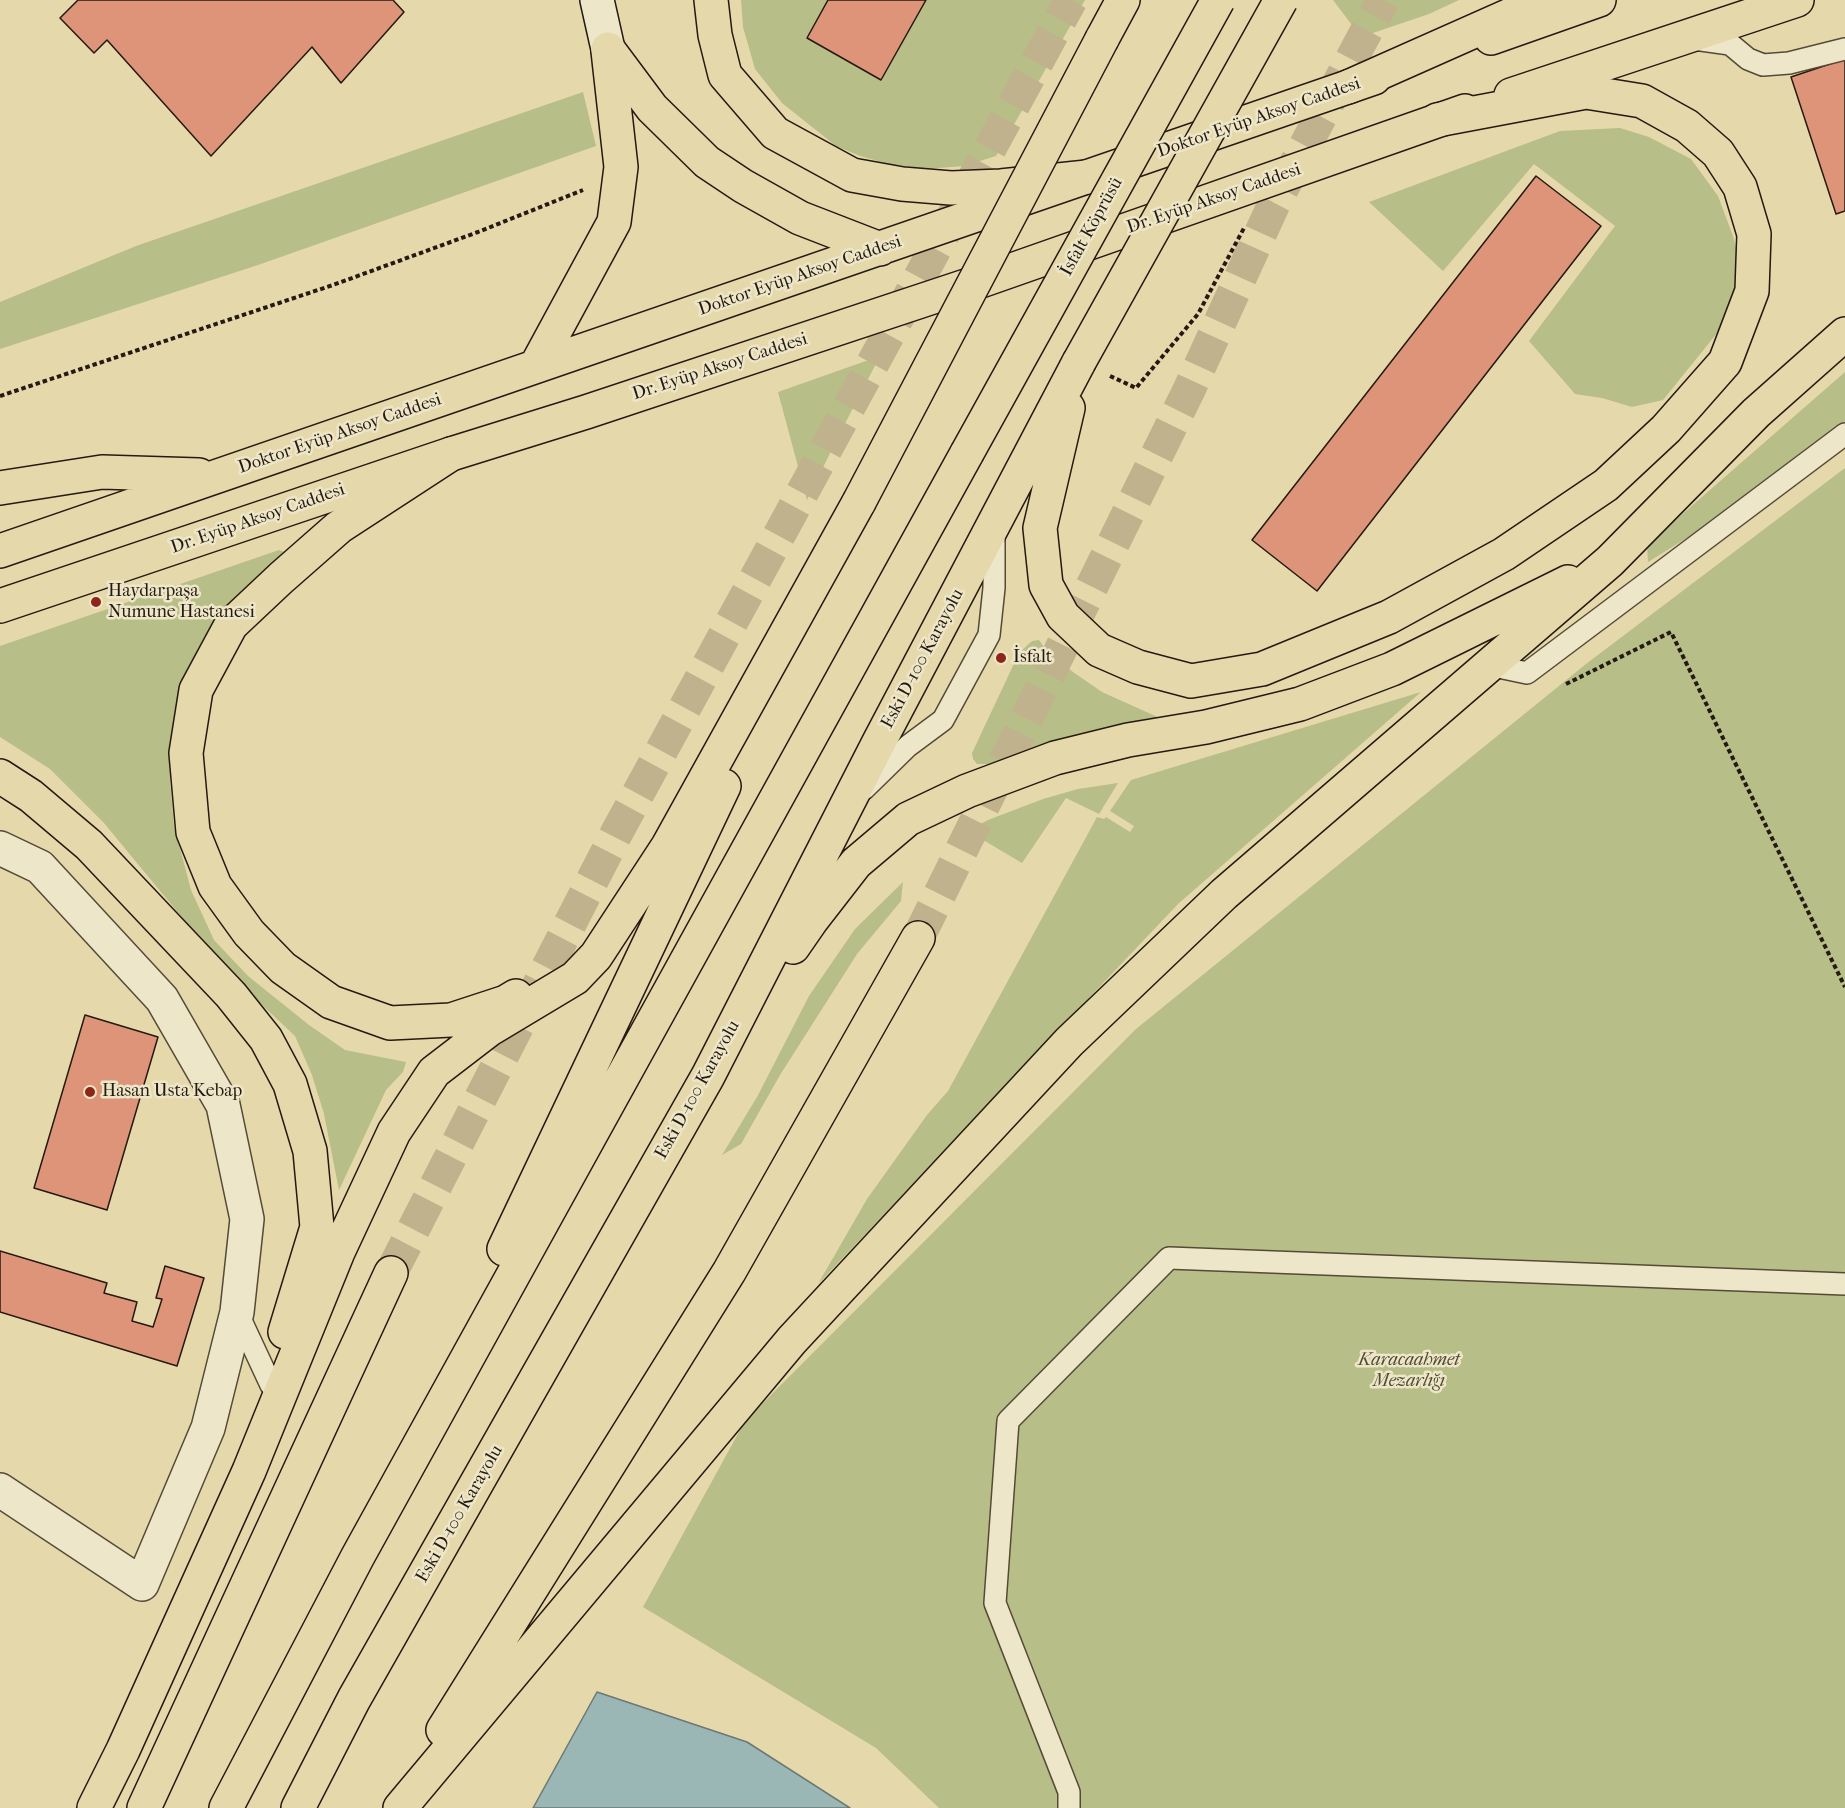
<!DOCTYPE html>
<meta charset="utf-8">
<style>
body{margin:0}
canvas{display:block;background:#e5d8ab}
</style>
<canvas width="1845" height="1808"></canvas>
<script>
const g = document.querySelector('canvas').getContext('2d');
g.lineJoin = 'round';
function fillPath(path, color) {
  g.fillStyle = color;
  g.fill(path, 'evenodd');
}
function toPath(rows) {
  const path = new Path2D();
  for (const r of rows) {
    path.moveTo(r[0], r[1]);
    for (let i = 2; i < r.length; i += 2) path.lineTo(r[i], r[i + 1]);
  }
  return path;
}
function stroke(path, color, width, dash) {
  g.strokeStyle = color;
  g.lineWidth = width;
  g.lineCap = dash ? 'butt' : 'round';
  g.setLineDash(dash || []);
  g.stroke(path);
}
function write(font, color, halo, rows, align = 'center') {
  g.font = font + ' "IM FELL French Canon",serif';
  g.lineWidth = 5;
  g.setLineDash([]);
  g.textBaseline = 'middle';
  g.strokeStyle = halo;
  g.fillStyle = color;
  for (const [text, x, y, turn = 0] of rows) {
    g.save();
    g.translate(x, y);
    g.rotate((+turn || 0) * Math.PI / 180);
    g.textAlign = isNaN(turn) ? turn : align;
    if (halo) g.strokeText(text, 0, 0);
    g.fillText(text, 0, 0);
    g.restore();
  }
}
const green = toPath([
 [741,0,1085,0,996,156,964,166,926,169,885,163,860,156,836,146,782,103,755,69,743,27],
 [1333,0,1459,0,1429,14,1361,37],
 [583,92,596,146,258,265,0,349,0,302,136,246],
 [1620,128,1649,137,1691,159,1718,196,1733,236,1740,262,1729,311,1722,327,1663,400,1632,407,1602,398,1575,394,1529,341,1615,226,1534,164,1443,271,1369,202,1560,131],
 [880,356,837,439,807,500,778,392],
 [1845,372,1845,440,1648,562,1647,545],
 [1845,468,1845,1808,939,1808,876,1748,643,1607,745,1421,1136,1029,1586,664],
 [279,550,290,554,175,721,170,780,174,826,191,890,214,940,248,976,309,1025,345,1050,406,1062,403,1072,386,1090,339,1190,324,1114,312,1075,295,1036,227,972,104,823,50,769,0,737,0,646],
 [1039,640,1046,650,1073,672,1102,692,1173,724,1047,746,988,764,977,764,973,759,972,753,1019,653,1032,641],
 [1421,692,1178,904,818,1284,867,1199,927,1115,948,1091,1097,817,1104,819,1106,817,1130,832,1134,826,1110,811,1131,780],
 [1118,783,1099,814,1066,798,1022,863,968,831,988,820,1043,799,1078,789],
 [903,882,901,901,857,954,780,1075,741,1144,722,1155,757,1097,809,996,855,929]
]);
const water = toPath([
 [597,1692,747,1742,850,1808,533,1808,597,1692]
]);
const building = toPath([
 [78,0,393,0,404,12,341,83,312,47,211,156,107,40,94,53,60,18,78,0],
 [828,0,926,0,881,80,807,38,828,0],
 [1845,59,1845,211,1836,214,1791,77,1845,59],
 [1536,176,1601,226,1317,591,1252,540,1536,176],
 [85,1015,158,1037,107,1210,34,1188,85,1015],
 [0,1251,107,1283,104,1293,137,1302,132,1321,153,1327,162,1299,156,1298,165,1266,204,1278,177,1366,0,1312,0,1251]
]);
const trunkTunnel = toPath([
 [918,938,1189,390,1273,206,1383,0],
 [391,1273,616,834,1071,0]
]);
const path = toPath([
 [1110,376,1136,388,1198,314,1244,228],
 [0,396,333,285,478,232,583,190],
 [1566,684,1671,632,1845,987]
]);
const service = toPath([
 [1694,39,1730,44,1748,59,1763,65,1789,63,1845,49],
 [1489,665,1527,673,1845,434],
 [864,789,908,746,943,720,989,635,994,588,994,532],
 [237,1312,271,1385],
 [1069,1808,1069,1792,995,1603,1008,1421,1169,1258,1845,1284]
]);
const minor = toPath([
 [0,848,40,867,162,999,223,1105,247,1219,237,1312,208,1428,142,1584,0,1490]
]);
const secondary = toPath([
 [597,0,608,49]
]);
const primary = toPath([
 [1491,38,1599,0],
 [608,49,652,108,707,162,743,186,800,218,880,249],
 [1511,95,1797,0],
 [536,366,614,222,621,167,608,51],
 [0,488,102,472,199,475],
 [0,551,1374,78],
 [0,606,451,454,586,412,975,283,1465,111]
]);
const trunk = toPath([
 [711,0,715,35,725,75,775,133,852,175,902,184,951,188,1001,186,1087,177],
 [1102,39,1123,0],
 [1348,87,1544,0],
 [1068,408,1040,528,1046,585,1063,616,1099,650,1138,667,1191,681,1262,669,1389,617,1504,554,1606,485,1666,429,1725,362,1752,291,1754,234,1740,187,1718,153,1687,126,1642,101,1586,92,1437,120],
 [451,454,339,527,281,578,231,625,196,690,186,753,193,832,215,886,249,933,283,968,331,1002,390,1023,451,1020,506,1002,516,996],
 [0,776,31,796,89,845,231,995,266,1039,290,1084,310,1151,317,1227,285,1332],
 [793,947,811,921,856,863,908,819,967,791,1055,758,1128,740,1206,727,1300,704,1392,669,1568,582],
 [504,1249,724,786],
 [443,1730,729,1272,918,938],
 [94,1808,123,1750,249,1471,338,1252,394,1132,434,1072,490,1029,575,978,596,956,668,846,859,502],
 [144,1808,391,1273],
 [226,1808,358,1556,967,453],
 [298,1808,354,1699,708,1076,879,742,1079,362],
 [400,1808,792,1340,1069,1042,1224,894,1610,561,1756,413,1845,334]
]);
const trunkBridge = toPath([
 [1079,362,1281,0],
 [967,453,1218,0],
 [859,502,1102,39]
]);
const markers = [
 [96,602,6,"#8f2418"],
 [1001,658,6,"#8f2418"],
 [90,1092,6,"#8f2418"]
];
const streetNames = [
 ["Doktor Eyüp Aksoy Caddesi",1259,118,-19],
 ["Dr. Eyüp Aksoy Caddesi",1214,199,-19],
 ["İsfalt Köprüsü",1092,227,-61],
 ["Doktor Eyüp Aksoy Caddesi",800,276,-19],
 ["Dr. Eyüp Aksoy Caddesi",720,367,-18],
 ["Doktor Eyüp Aksoy Caddesi",340,434,-19],
 ["Dr. Eyüp Aksoy Caddesi",258,519,-19],
 ["Eski D-100 Karayolu",923,659,-62],
 ["Eski D-100 Karayolu",698,1090,-61],
 ["Eski D-100 Karayolu",460,1514,-60]
];
const poiNames = [
 ["Haydarpaşa",108,592],
 ["Numune Hastanesi",108,613],
 ["İsfalt",1013,658],
 ["Hasan Usta Kebap",102,1092]
];
const parkNames = [
 ["Karacaahmet",1409,1361],
 ["Mezarlığı",1409,1382]
];
fillPath(green, '#b7be87');
fillPath(water, '#9bb7b5');
stroke(water, '#6c7873', 1.5);
fillPath(building, '#de9479');
stroke(building, '#251a11', 1.5);
stroke(trunkTunnel, '#bfb28c', 33, [33, 16]);
stroke(service, '#554a38', 24);
stroke(minor, '#554a38', 36);
stroke(secondary, '#251a11', 36);
stroke(primary, '#251a11', 36);
stroke(trunk, '#251a11', 36);
stroke(path, '#251a11', 4, [4.5, 3]);
stroke(service, '#eee6c8', 21);
stroke(minor, '#eee6c8', 33);
stroke(secondary, '#eee6c8', 33);
stroke(primary, '#e5d8ab', 33);
stroke(trunk, '#e5d8ab', 33);
stroke(trunkBridge, '#251a11', 36, []);
stroke(trunkBridge, '#e5d8ab', 33);
for (const [x, y, r, color] of markers) {
  const dot = new Path2D();
  dot.arc(x, y, r, 0, 2 * Math.PI);
  g.fillStyle = color;
  g.fill(dot);
  stroke(dot, '#eee6c8', 2);
}
write('18px', '#251a11', '#eee6c8', streetNames);
write('18px', '#251a11', '#eee6c8', poiNames, 'left');
write('italic 18px', '#514b34', '#eee6c8', parkNames);
</script>
